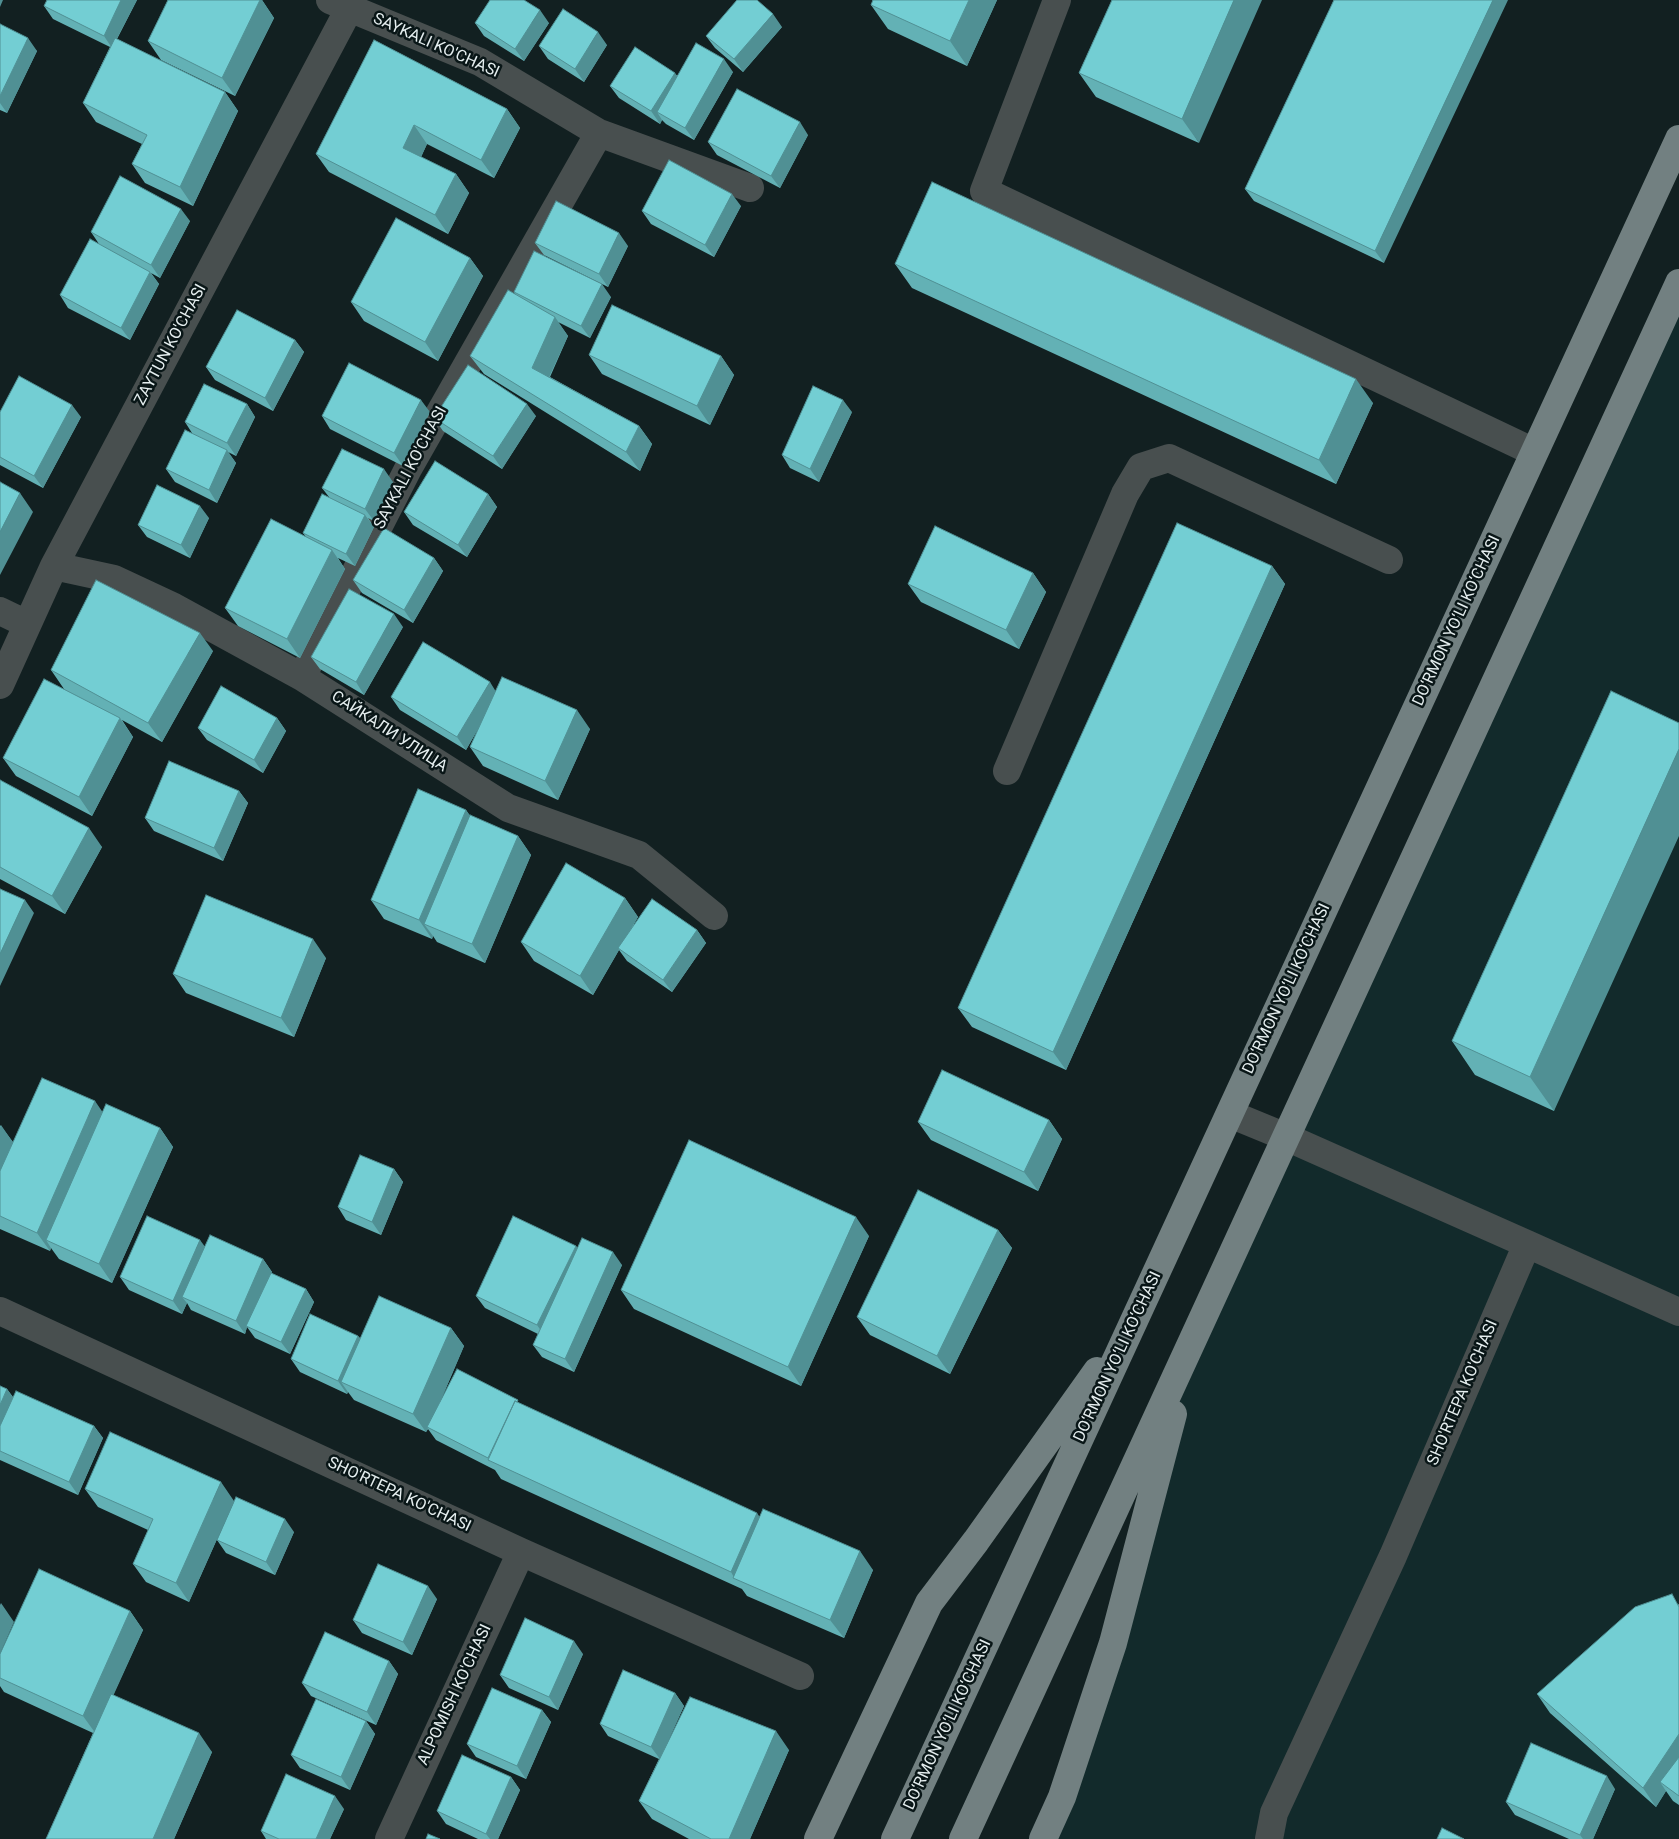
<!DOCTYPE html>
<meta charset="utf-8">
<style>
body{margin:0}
canvas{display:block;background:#122021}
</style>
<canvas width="1679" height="1839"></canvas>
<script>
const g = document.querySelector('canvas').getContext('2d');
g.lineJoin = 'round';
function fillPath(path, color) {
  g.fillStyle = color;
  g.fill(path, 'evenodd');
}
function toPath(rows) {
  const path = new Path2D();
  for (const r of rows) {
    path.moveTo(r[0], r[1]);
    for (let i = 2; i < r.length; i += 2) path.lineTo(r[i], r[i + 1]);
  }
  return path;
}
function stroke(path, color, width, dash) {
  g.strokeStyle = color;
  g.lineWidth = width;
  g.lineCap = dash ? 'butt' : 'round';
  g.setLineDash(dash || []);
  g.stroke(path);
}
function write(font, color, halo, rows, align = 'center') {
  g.font = font + ' Roboto,sans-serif';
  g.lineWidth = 5;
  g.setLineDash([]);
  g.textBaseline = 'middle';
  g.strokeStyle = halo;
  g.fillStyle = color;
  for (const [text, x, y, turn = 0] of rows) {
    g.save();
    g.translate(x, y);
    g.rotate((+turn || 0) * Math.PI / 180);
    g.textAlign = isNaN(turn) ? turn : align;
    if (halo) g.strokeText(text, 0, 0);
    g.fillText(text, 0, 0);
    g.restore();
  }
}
const built = toPath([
 [1679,283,1679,1839,1043,1839,1192,1342]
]);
const minor = toPath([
 [330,0,480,62,599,133,750,188],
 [1057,0,984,191,1534,452],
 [54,566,114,579,174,607,302,677,508,808,639,855,714,916],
 [0,611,27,624],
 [302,677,409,467,599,133],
 [0,685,54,566,349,9],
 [1007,771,1125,494,1141,467,1169,458,1389,560],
 [1230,1114,1286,1137,1527,1244,1393,1556,1274,1813,1269,1839],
 [1527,1244,1679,1312],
 [0,1311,521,1552,800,1676],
 [389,1839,521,1552]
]);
const major = toPath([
 [818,1839,929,1603,976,1541,1097,1371],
 [895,1839,1679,139],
 [963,1839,1679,283],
 [1043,1839,1062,1797,1113,1643,1173,1414]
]);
const wall = toPath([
 [137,0,117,39,225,92,238,111,193,206,145,183,132,164,142,144,96,122,83,103,110,47,53,19,44,6],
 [168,0,262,0,274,18,235,96,161,60,148,41],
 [873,0,997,0,967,66,888,29,871,5],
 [1112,0,1199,143,1096,97,1079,73],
 [1334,0,1384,263,1254,201,1245,189],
 [475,23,549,23,524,61,484,36],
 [0,24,37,51,7,113,0,110],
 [782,27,743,72,715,48,706,36],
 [374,40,507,109,520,128,494,178,427,144,421,157,456,174,469,193,448,234,329,172,316,154],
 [607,45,584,82,548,59,539,46],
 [733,72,694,140,666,124,662,120,660,124,619,98,610,86,677,75],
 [808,135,780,188,717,155,708,142],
 [741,206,714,257,651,224,642,211],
 [190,221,160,278,151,273,159,284,130,340,68,308,60,295,99,244,91,232],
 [535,243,628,246,608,287,544,255],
 [470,258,483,276,438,361,364,321,351,302],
 [895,264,1373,403,1336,484,912,288],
 [514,292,611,297,590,338,558,322,568,336,550,377,639,426,652,444,640,471,484,374,470,356,516,295],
 [295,340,304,352,273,411,215,380,206,367],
 [589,355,721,356,734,375,710,425,602,374],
 [247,404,255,417,236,456,228,452,236,463,217,503,175,482,166,469,192,433,185,422],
 [0,412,81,417,43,488,0,465],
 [430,412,403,466,330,429,322,416],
 [852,412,819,482,790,468,782,455],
 [536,416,502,469,443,431,434,418],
 [393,482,374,521,368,518,374,527,355,566,338,558,345,569,300,658,238,626,225,608,306,537,303,533,329,497,322,488],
 [488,494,497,507,467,557,413,525,404,512],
 [209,518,190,558,147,537,138,525],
 [434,558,443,571,413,623,362,593,353,580],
 [1272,566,1285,584,1066,1070,972,1027,958,1008],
 [1033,573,1046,592,1019,649,921,602,908,584],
 [403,627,364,695,320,669,311,657],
 [213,651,162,742,122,720,133,737,92,816,16,776,3,758,64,689,51,670],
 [496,691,590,729,558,800,483,766,470,747,480,725,466,750,400,710,391,697],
 [1611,691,1554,1111,1475,1075,1452,1041],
 [277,718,286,731,263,773,207,740,198,728],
 [0,780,102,847,65,914,0,879],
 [239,791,248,803,223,861,154,831,145,818],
 [466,810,470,816,518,836,531,855,485,963,437,942,433,936,432,939,384,919,371,900],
 [625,898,638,917,634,924,697,930,706,943,672,992,627,961,619,950,593,995,534,961,521,942],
 [326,958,294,1037,186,993,173,974],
 [103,1112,160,1128,173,1147,112,1283,59,1259,51,1248,50,1251,0,1229,0,1125,13,1142],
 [1049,1120,1062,1139,1038,1191,931,1140,918,1122],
 [394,1169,403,1182,381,1235,346,1220,338,1207],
 [998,1230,1012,1248,950,1374,870,1335,857,1317],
 [869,1236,801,1386,634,1309,621,1290],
 [205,1246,263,1259,272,1272,271,1273,306,1289,314,1302,290,1354,255,1338,247,1327,245,1334,191,1310,187,1303,182,1314,129,1290,120,1277],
 [576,1246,577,1248,622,1265,574,1372,542,1357,533,1345,538,1334,485,1308,476,1296],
 [451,1328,464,1346,440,1402,521,1405,873,1570,844,1638,747,1596,742,1589,501,1479,495,1470,436,1440,428,1429,426,1432,354,1400,348,1392,347,1394,300,1372,291,1359,358,1336,360,1338],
 [0,1386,7,1389,13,1397,94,1426,103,1438,78,1495,0,1460],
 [85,1489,234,1501,189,1602,146,1582,133,1564,148,1530,98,1507],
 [294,1532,275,1575,226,1553,217,1540],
 [437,1599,412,1655,362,1633,353,1620],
 [1679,1604,1679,1805,1673,1801,1666,1791,1656,1807,1550,1713,1537,1694],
 [130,1611,143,1630,113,1695,212,1752,174,1839,46,1839,93,1733,4,1692,0,1686,0,1654],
 [583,1654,558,1710,509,1688,500,1675],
 [389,1661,398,1674,376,1725,311,1696,302,1683],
 [675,1693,684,1706,664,1750,789,1750,750,1839,689,1839,652,1819,639,1801,659,1759,608,1736,600,1724],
 [542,1710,551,1722,526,1779,476,1757,467,1744],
 [366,1721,375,1734,350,1790,300,1768,291,1755],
 [511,1777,520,1790,498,1839,478,1839,446,1824,437,1811],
 [1615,1789,1593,1839,1569,1839,1515,1815,1506,1802],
 [344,1809,330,1839,266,1839,261,1831]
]);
const shadedWall = toPath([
 [0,0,3,0,0,7],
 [121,0,137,0,112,48,104,36],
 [260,0,262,0,274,18,235,96,222,78],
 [969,0,997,0,967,66,950,41],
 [1234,0,1262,0,1199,143,1182,119],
 [1493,0,1508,0,1384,263,1375,251],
 [540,10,549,23,524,61,515,49],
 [773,14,782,27,743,72,734,59],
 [598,32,607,45,584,82,575,69],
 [28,38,37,51,7,113,0,103,0,96],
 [724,59,733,72,694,140,685,128],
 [675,73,684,85,657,112,662,120,660,124,651,111],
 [225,92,238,111,193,206,180,187],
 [507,109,520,128,494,178,481,160],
 [800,122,808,135,780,188,771,176],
 [414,125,427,144,417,166,403,148],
 [456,174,469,193,448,234,435,215],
 [732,194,741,206,714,257,705,245],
 [181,209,190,221,160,278,151,265],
 [619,233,628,246,608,287,599,274],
 [470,258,483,276,438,361,425,342],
 [150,272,159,284,130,340,121,328],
 [602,284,611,297,590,338,581,326],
 [555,317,568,336,545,386,532,368],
 [295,340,304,352,273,411,265,398],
 [721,356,734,375,710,425,697,406],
 [1356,379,1373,403,1336,484,1319,460],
 [421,400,430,412,403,466,394,453],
 [843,400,852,412,819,482,810,469],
 [247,404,255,417,236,456,227,443],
 [527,404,536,416,502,469,493,456],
 [72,405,81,417,43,488,34,476],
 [639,426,652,444,640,471,626,452],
 [227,450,236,463,217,503,209,490],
 [384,469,393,482,374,521,365,509],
 [20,493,33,512,0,575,0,532],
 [488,494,497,507,467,557,458,545],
 [200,506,209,518,190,558,181,545],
 [365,515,374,527,355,566,346,554],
 [332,550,345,569,300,658,287,639],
 [434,558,443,571,413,623,404,610],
 [1272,566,1285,584,1066,1070,1053,1052],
 [1033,573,1046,592,1019,649,1006,630],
 [394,614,403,627,364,695,356,682],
 [200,633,213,651,162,742,148,723],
 [490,682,498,695,466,750,457,737],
 [577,710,590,729,558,800,545,781],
 [120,718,133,737,92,816,79,797],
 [277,718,286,731,263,773,254,760],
 [1679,749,1679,836,1554,1111,1530,1077],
 [239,791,248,803,223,861,214,848],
 [466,810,479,828,424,924,433,936,432,939,419,920],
 [89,828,102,847,65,914,52,896],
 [518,836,531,855,485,963,472,944],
 [625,898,638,917,619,949,618,948,619,950,593,995,580,976],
 [25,900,34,913,0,986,0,954],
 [697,930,706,943,672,992,663,980],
 [313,939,326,958,294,1037,281,1018],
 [95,1101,108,1120,46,1240,51,1248,50,1251,37,1233],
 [1049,1120,1062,1139,1038,1191,1024,1172],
 [1,1125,14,1144,0,1176,0,1128],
 [160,1128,173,1147,112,1283,99,1264],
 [394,1169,403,1182,381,1235,372,1222],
 [856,1217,869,1236,801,1386,788,1367],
 [998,1230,1012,1248,950,1374,937,1356],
 [200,1240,209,1252,182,1297,187,1303,182,1314,173,1301],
 [576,1246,585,1258,546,1338,537,1325],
 [613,1252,622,1265,574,1372,565,1359],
 [263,1259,272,1272,248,1326,246,1326,247,1327,245,1334,236,1321],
 [306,1289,314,1302,290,1354,281,1342],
 [451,1328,464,1346,429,1428,427,1427,428,1429,426,1432,413,1414],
 [358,1336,367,1348,341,1382,348,1392,347,1394,338,1381],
 [7,1389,16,1402,0,1438,0,1405],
 [94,1426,103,1438,78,1495,69,1482],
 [221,1482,234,1501,189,1602,176,1583],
 [757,1513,770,1532,735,1579,731,1572],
 [285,1519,294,1532,275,1575,266,1562],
 [860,1551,873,1570,844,1638,830,1620],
 [428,1586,437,1599,412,1655,403,1642],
 [1,1603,14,1622,0,1654,0,1605],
 [130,1611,143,1630,96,1734,83,1716],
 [574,1641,583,1654,558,1710,549,1697],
 [389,1661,398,1674,376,1725,367,1712],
 [675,1693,684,1706,660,1759,651,1747],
 [542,1710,551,1722,526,1779,517,1766],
 [366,1721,375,1734,350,1790,341,1777],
 [776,1731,789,1750,750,1839,729,1839],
 [199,1733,212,1752,174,1839,153,1839],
 [1679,1734,1679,1772,1660,1782,1666,1791,1656,1807,1643,1788],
 [1607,1776,1615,1789,1593,1839,1583,1839,1580,1835],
 [511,1777,520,1790,498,1839,490,1839,486,1834],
 [335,1796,344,1809,330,1839,316,1839]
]);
const building = toPath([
 [47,0,121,0,104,36,44,6,47,0],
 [168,0,260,0,222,78,148,41,168,0],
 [490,0,524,0,540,10,515,49,475,23,490,0],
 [737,0,757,0,773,14,734,59,706,36,737,0],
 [873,0,969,0,950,41,871,5,873,0],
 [1112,0,1234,0,1182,119,1079,73,1112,0],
 [1334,0,1493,0,1375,251,1245,189,1334,0],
 [563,9,598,32,575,69,539,46,563,9],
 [0,24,28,38,0,96,0,24],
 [115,38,225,92,180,187,132,164,147,135,83,103,115,38],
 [374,40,507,109,481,160,414,125,403,148,456,174,435,215,316,154,374,40],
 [696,43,724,59,685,128,657,112,696,43],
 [635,47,675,73,651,111,610,86,635,47],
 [737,89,800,122,771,176,708,142,737,89],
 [669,160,732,194,705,245,642,211,669,160],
 [120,176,181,209,151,265,91,232,120,176],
 [932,182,1356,379,1319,460,895,264,932,182],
 [556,201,619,233,599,274,535,243,556,201],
 [396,218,470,258,425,342,351,302,396,218],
 [90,239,150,272,121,328,60,295,90,239],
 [534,251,602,284,581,326,514,292,534,251],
 [508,290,555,317,532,368,639,426,626,452,470,356,508,290],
 [612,305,721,356,697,406,589,355,612,305],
 [237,310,295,340,265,398,206,367,237,310],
 [349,363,421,400,394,453,322,416,349,363],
 [468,365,527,404,493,456,434,418,468,365],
 [19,376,72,405,34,476,0,457,0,412,19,376],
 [204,384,247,404,227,443,185,422,204,384],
 [813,386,843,400,810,469,782,455,813,386],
 [185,430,227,450,209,490,166,469,185,430],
 [342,449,384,469,365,509,322,488,342,449],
 [435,461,488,494,458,545,404,512,435,461],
 [0,482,20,493,0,532,0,482],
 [157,485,200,506,181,545,138,525,157,485],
 [322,494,365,515,346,554,303,533,322,494],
 [271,519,332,550,287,639,225,608,271,519],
 [1177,523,1272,566,1053,1052,958,1008,1177,523],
 [935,526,1033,573,1006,630,908,584,935,526],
 [384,528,434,558,404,610,353,580,384,528],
 [96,580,200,633,148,723,51,670,96,580],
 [349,589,394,614,356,682,311,657,349,589],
 [423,642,490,682,457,737,391,697,423,642],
 [502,677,577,710,545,781,470,747,502,677],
 [44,679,120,718,79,797,3,758,44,679],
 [221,686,277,718,254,760,198,728,221,686],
 [1611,691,1679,723,1679,749,1530,1077,1452,1041,1611,691],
 [169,761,239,791,214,848,145,818,169,761],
 [0,780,89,828,52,896,0,867,0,780],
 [418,789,466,810,419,920,371,900,418,789],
 [470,815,518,836,472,944,424,924,470,815],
 [566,863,625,898,580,976,521,942,566,863],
 [0,889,25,900,0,954,0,889],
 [206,895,313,939,281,1018,173,974,206,895],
 [652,899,697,930,663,980,618,948,652,899],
 [942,1070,1049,1120,1024,1172,918,1122,942,1070],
 [42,1078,95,1101,37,1233,0,1216,0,1171,42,1078],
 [106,1104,160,1128,99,1264,46,1240,106,1104],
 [689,1140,856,1217,788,1367,621,1290,689,1140],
 [360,1155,394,1169,372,1222,338,1207,360,1155],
 [918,1190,998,1230,937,1356,857,1317,918,1190],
 [147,1216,200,1240,173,1301,120,1277,147,1216],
 [513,1216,576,1246,537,1325,476,1296,513,1216],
 [210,1235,263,1259,236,1321,182,1297,210,1235],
 [582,1238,613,1252,565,1359,533,1345,582,1238],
 [271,1273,306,1289,281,1342,246,1326,271,1273],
 [379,1296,451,1328,413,1414,341,1382,379,1296],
 [310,1314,358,1336,338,1381,291,1359,310,1314],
 [457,1369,518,1400,517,1402,515,1401,488,1458,427,1427,457,1369],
 [0,1386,7,1389,0,1405,0,1386],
 [16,1391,94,1426,69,1482,0,1451,0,1426,16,1391],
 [515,1401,757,1513,731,1572,488,1460,515,1401],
 [110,1432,221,1482,176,1583,133,1564,153,1519,85,1489,110,1432],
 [236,1497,285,1519,266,1562,217,1540,236,1497],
 [763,1509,860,1551,830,1620,733,1578,763,1509],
 [378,1564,428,1586,403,1642,353,1620,378,1564],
 [39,1569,130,1611,83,1716,0,1678,0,1654,39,1569],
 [1672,1594,1679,1607,1679,1734,1643,1788,1537,1694,1635,1607,1672,1594],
 [525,1618,574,1641,549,1697,500,1675,525,1618],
 [325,1632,389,1661,367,1712,302,1683,325,1632],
 [623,1670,675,1693,651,1747,600,1724,623,1670],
 [492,1688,542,1710,517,1766,467,1744,492,1688],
 [111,1694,199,1733,153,1839,46,1839,111,1694],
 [690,1697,776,1731,729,1839,711,1839,639,1801,690,1697],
 [316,1699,366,1721,341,1777,291,1755,316,1699],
 [1531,1743,1607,1776,1580,1835,1506,1802,1531,1743],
 [462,1755,511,1777,486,1834,437,1811,462,1755],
 [1679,1757,1679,1796,1660,1782,1679,1757],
 [286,1774,335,1796,316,1839,279,1839,261,1831,286,1774],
 [1442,1828,1464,1839,1437,1839,1442,1828],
 [428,1834,440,1839,426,1839,428,1834]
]);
const streetNames = [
 ["SAYKALI KO'CHASI",436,46,24],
 ["ZAYTUN KO'CHASI",171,345,-62],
 ["SAYKALI KO'CHASI",411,468,-62],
 ["DO‘RMON YO‘LI KO‘CHASI",1457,621,-65],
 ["САЙКАЛИ УЛИЦА",389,732,33],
 ["DO‘RMON YO‘LI KO‘CHASI",1287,989,-65],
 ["DO‘RMON YO‘LI KO‘CHASI",1118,1357,-65],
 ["SHO'RTEPA KO'CHASI",1463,1393,-67],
 ["SHO'RTEPA KO'CHASI",399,1495,25],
 ["ALPOMISH KO'CHASI",455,1695,-65],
 ["DO‘RMON YO‘LI KO‘CHASI",948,1725,-65]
];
fillPath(built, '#122a2b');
stroke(minor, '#484f4f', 28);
stroke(major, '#728081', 28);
fillPath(wall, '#63b1b5');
fillPath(shadedWall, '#509094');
fillPath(building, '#73ced3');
stroke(building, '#509094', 1);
write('16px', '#e5eeef', '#091617', streetNames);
</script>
